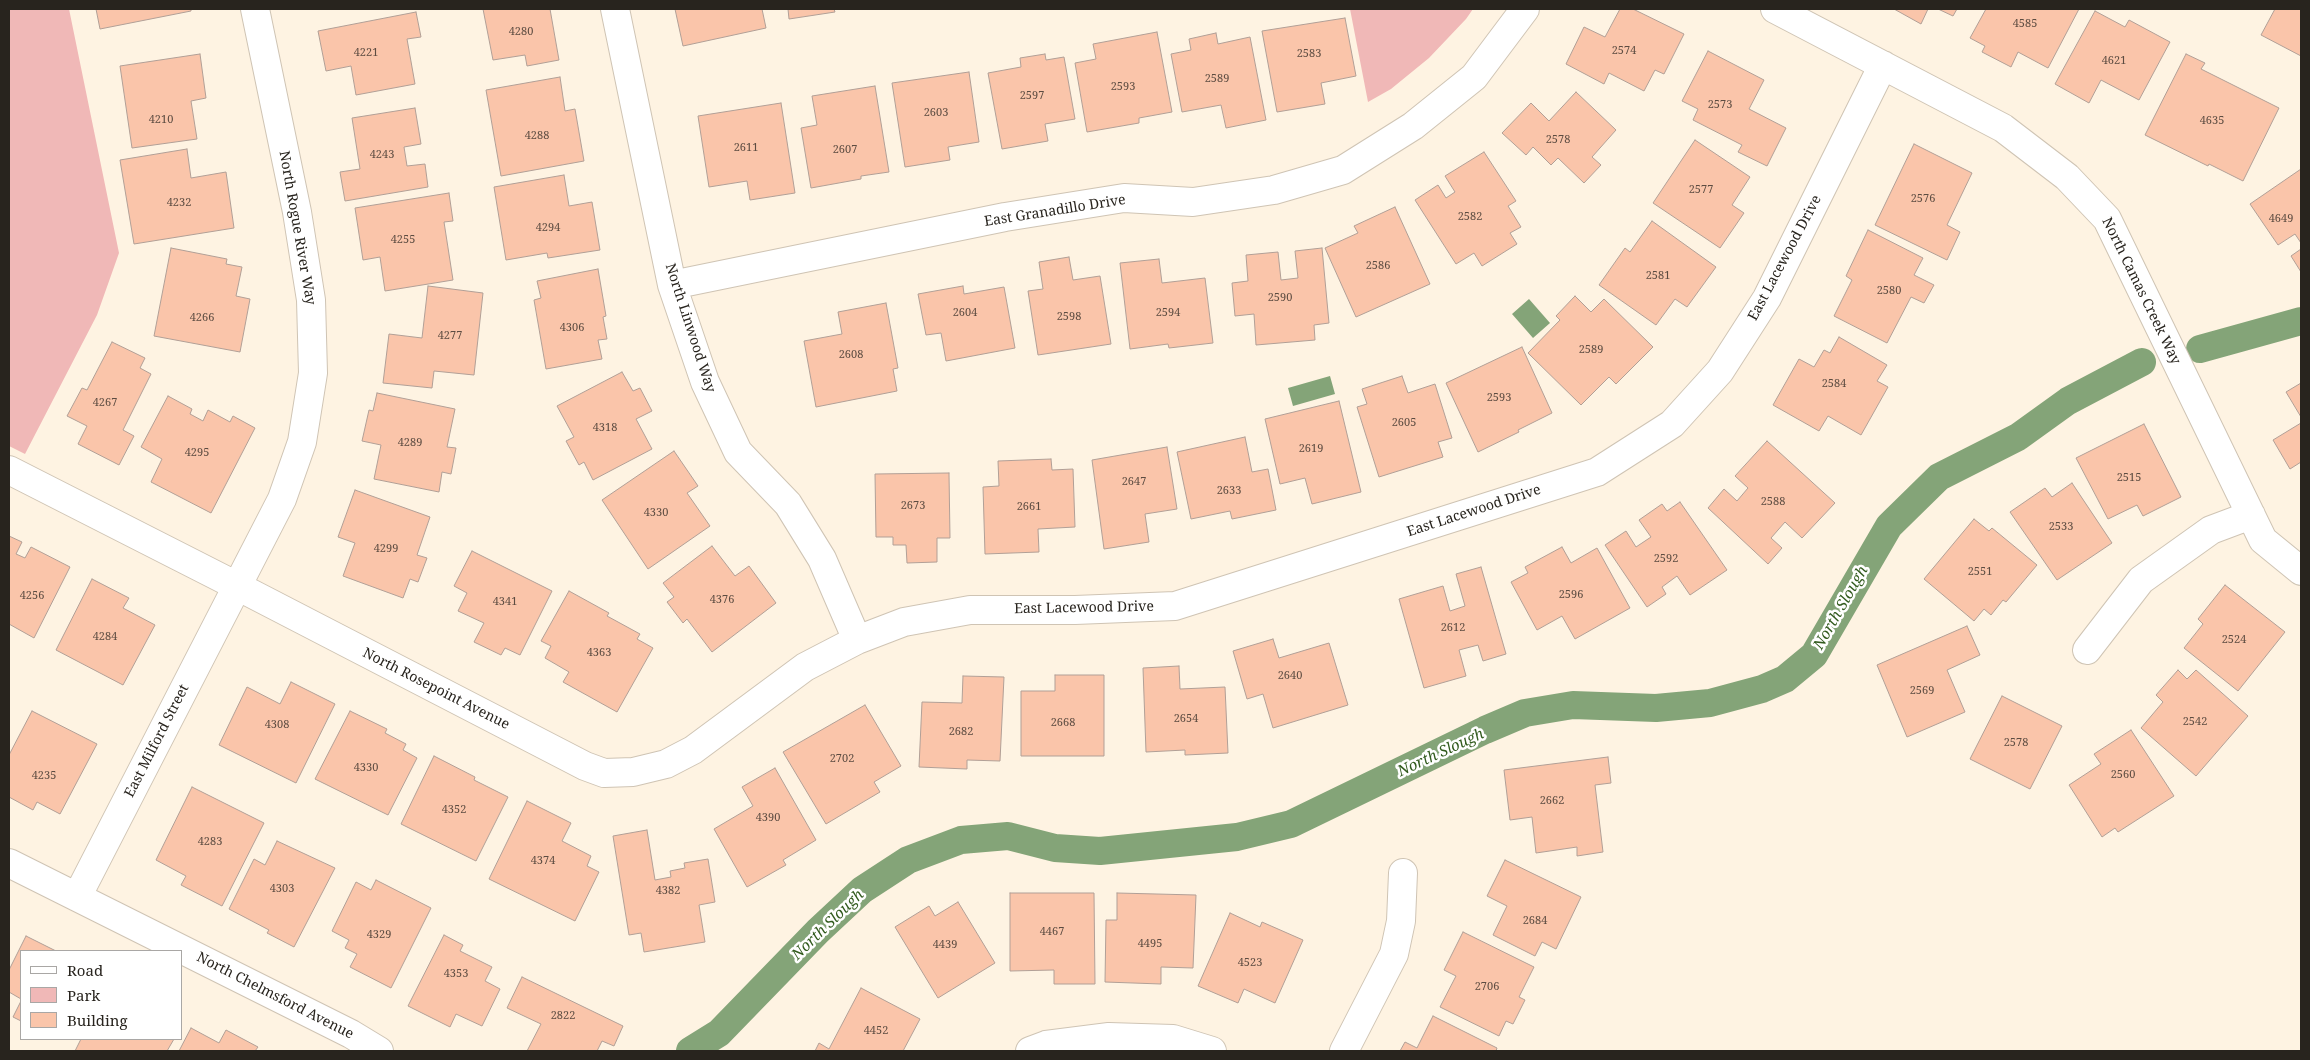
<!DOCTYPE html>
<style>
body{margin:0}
#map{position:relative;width:2310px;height:1060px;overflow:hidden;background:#fef3e2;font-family:"Noto Serif",serif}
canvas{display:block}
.frame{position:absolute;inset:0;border:10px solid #28241e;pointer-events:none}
.legend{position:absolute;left:20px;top:950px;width:162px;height:90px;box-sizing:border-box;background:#fff;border:1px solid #a9a7a5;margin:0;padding:6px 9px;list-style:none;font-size:15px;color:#28241e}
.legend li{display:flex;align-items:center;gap:10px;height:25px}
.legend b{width:25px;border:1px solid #a9a7a5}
</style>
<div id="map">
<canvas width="2310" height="1060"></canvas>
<div class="frame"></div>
<ul class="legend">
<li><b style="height:6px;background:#fff"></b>Road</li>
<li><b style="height:14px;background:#f0b8b7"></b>Park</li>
<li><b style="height:14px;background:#fac5aa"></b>Building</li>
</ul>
</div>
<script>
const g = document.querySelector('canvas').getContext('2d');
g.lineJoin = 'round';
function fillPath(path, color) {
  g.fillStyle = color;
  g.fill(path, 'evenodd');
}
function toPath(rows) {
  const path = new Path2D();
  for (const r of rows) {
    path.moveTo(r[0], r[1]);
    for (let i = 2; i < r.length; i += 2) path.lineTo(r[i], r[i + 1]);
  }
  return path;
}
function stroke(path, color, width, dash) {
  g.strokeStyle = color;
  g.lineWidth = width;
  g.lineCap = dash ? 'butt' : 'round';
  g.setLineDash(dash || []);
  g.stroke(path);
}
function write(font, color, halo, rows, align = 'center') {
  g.font = font + ' "Noto Serif",serif';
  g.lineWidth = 5;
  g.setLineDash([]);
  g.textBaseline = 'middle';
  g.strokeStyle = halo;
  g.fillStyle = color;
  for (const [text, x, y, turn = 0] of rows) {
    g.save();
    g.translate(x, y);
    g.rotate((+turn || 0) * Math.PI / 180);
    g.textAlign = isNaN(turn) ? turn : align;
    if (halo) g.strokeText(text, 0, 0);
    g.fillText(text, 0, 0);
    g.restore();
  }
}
const green = toPath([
 [9,9,69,9,119,253,97,315,25,454,9,446],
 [1350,9,1473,9,1466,19,1429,58,1391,89,1368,102]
]);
const water = toPath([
 [1529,299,1550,323,1533,338,1512,314],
 [1330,376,1335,394,1293,406,1288,388]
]);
const canal = toPath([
 [2200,349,2301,321],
 [690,1051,719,1033,818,931,862,890,908,860,961,840,1008,836,1055,848,1100,851,1237,837,1291,824,1485,730,1525,713,1573,705,1656,708,1710,703,1762,689,1785,679,1814,655,1889,526,1939,477,2018,437,2068,401,2142,362]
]);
const building = toPath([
 [96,9,191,9,191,11,100,29,96,9],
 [483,9,550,9,559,60,527,66,525,55,493,60,483,9],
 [675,9,762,9,766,28,683,46,675,9],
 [788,9,834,9,835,12,789,19,788,9],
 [1620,9,1633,9,1684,34,1664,74,1655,70,1644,91,1609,73,1604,84,1566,64,1584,27,1605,37,1620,9],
 [1894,9,1928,9,1921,24,1894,9],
 [1938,9,1957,9,1953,16,1938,9],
 [1986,9,2079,9,2048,68,2018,52,2011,67,1982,52,1985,46,1970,38,1986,9],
 [2275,9,2301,9,2301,56,2261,35,2275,9],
 [2095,11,2125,27,2129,20,2170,42,2139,100,2101,80,2089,103,2055,84,2095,11],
 [416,12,421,37,407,39,415,84,356,95,351,66,326,71,318,31,416,12],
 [1345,18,1356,76,1321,83,1325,104,1277,112,1262,31,1345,18],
 [1157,32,1172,112,1139,118,1139,123,1087,132,1075,63,1096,59,1093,44,1157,32],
 [1216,33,1218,44,1250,37,1266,120,1226,128,1221,105,1182,112,1171,54,1191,50,1189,39,1216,33],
 [1708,51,1764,80,1749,109,1786,128,1767,166,1738,152,1742,145,1693,120,1698,109,1682,101,1708,51],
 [200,54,206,98,191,101,197,139,132,148,120,66,200,54],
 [1045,54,1046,60,1064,57,1075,119,1045,124,1048,141,1002,149,988,73,1021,67,1020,58,1045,54],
 [2186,54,2205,63,2201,69,2279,108,2243,181,2209,164,2208,166,2145,135,2186,54],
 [969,72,979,142,948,147,950,160,905,167,892,83,969,72],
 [560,77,565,111,575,109,584,161,501,176,486,90,560,77],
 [875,86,889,172,861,176,861,179,811,188,801,128,817,125,812,96,875,86],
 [1576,92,1616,130,1592,157,1601,165,1584,183,1558,158,1551,165,1533,147,1526,155,1502,133,1531,103,1549,121,1576,92],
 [781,103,795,193,750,200,747,181,709,187,698,116,781,103],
 [415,108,421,144,404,147,407,166,425,164,428,187,345,201,340,172,360,169,352,118,415,108],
 [1695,140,1750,177,1732,205,1744,213,1720,248,1653,203,1695,140],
 [1914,144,1972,173,1947,225,1960,232,1947,260,1875,225,1914,144],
 [187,149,191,178,226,172,234,228,134,244,120,160,187,149],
 [1484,152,1516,201,1508,206,1521,227,1510,233,1517,244,1482,266,1474,253,1456,264,1415,200,1438,185,1446,198,1455,192,1445,176,1484,152],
 [2301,169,2301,243,2295,234,2278,245,2250,204,2301,169],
 [564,175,569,206,592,202,600,250,548,258,547,253,506,260,494,187,564,175],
 [449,193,453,221,444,222,453,280,385,291,380,257,363,260,355,208,449,193],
 [1395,207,1430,284,1356,317,1325,248,1358,233,1354,226,1395,207],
 [1652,221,1716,267,1687,307,1675,299,1656,325,1599,285,1625,248,1630,252,1652,221],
 [1868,230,1923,258,1914,275,1934,285,1924,303,1911,297,1887,343,1834,316,1852,280,1846,276,1868,230],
 [171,248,227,259,226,264,242,267,236,296,250,299,240,352,154,336,171,248],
 [1322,248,1329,323,1314,325,1315,340,1256,345,1254,314,1235,316,1232,283,1248,281,1246,255,1278,252,1281,280,1298,278,1295,251,1322,248],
 [2301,249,2301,272,2291,256,2301,249],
 [1069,257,1073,280,1100,276,1111,344,1038,355,1028,291,1043,289,1039,262,1069,257],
 [1159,259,1162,283,1205,278,1213,343,1169,348,1168,344,1130,349,1120,263,1159,259],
 [598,269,606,316,603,317,607,339,598,340,602,359,546,369,534,300,541,298,537,281,598,269],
 [428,286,483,293,474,375,434,371,432,388,383,383,389,334,422,338,428,286],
 [963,286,964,294,1004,287,1015,348,946,361,941,333,926,335,918,294,963,286],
 [1575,296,1591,312,1604,299,1653,347,1616,384,1609,377,1581,405,1528,353,1560,320,1556,316,1575,296],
 [886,303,898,368,893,369,897,391,816,407,804,341,842,334,838,312,886,303],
 [1839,337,1887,365,1877,381,1888,387,1861,435,1828,416,1819,431,1773,405,1799,359,1814,367,1824,350,1830,353,1839,337],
 [112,342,145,358,140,368,151,374,123,430,134,436,119,465,78,444,87,426,67,416,82,388,87,390,112,342],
 [1522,347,1552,413,1518,430,1519,432,1478,452,1446,383,1522,347],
 [622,372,633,391,640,388,652,411,636,419,652,449,593,480,584,462,579,465,566,441,574,437,557,406,622,372],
 [1402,376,1408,393,1435,384,1452,438,1438,442,1443,457,1379,477,1357,407,1367,404,1362,389,1402,376],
 [2301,383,2301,417,2286,392,2301,383],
 [377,393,455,409,447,447,456,448,451,474,442,472,439,492,374,479,381,445,362,441,369,410,373,411,377,393],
 [168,396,192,409,190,414,203,421,208,410,230,422,233,416,255,428,211,513,151,482,162,459,141,447,168,396],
 [1339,401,1361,492,1312,504,1305,478,1280,484,1265,419,1339,401],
 [2301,423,2301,462,2290,469,2273,440,2301,423],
 [2144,424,2181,497,2143,516,2137,505,2108,519,2076,458,2144,424],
 [1245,437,1252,472,1268,469,1276,510,1232,519,1230,511,1191,519,1177,452,1245,437],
 [1767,441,1835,503,1802,538,1785,522,1771,538,1782,548,1768,564,1708,508,1724,489,1737,501,1748,488,1735,476,1767,441],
 [1167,447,1177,509,1145,514,1149,542,1104,549,1092,460,1167,447],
 [674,451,698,486,687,493,710,526,648,569,602,500,674,451],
 [1051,459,1052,470,1073,469,1075,527,1038,529,1039,552,985,554,983,487,999,486,998,461,1051,459],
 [949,473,950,538,937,538,937,562,907,563,906,545,893,545,893,537,876,537,875,474,949,473],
 [2072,483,2112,543,2057,580,2010,512,2045,488,2052,497,2072,483],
 [355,490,430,517,417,555,427,558,418,582,410,579,403,598,343,576,355,543,338,537,355,490],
 [1680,502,1727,570,1690,595,1677,576,1662,587,1666,594,1647,607,1605,545,1626,531,1636,547,1651,537,1639,520,1662,504,1667,511,1680,502],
 [1974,519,1989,531,1992,528,2037,565,2006,602,2003,600,1991,615,1984,609,1974,621,1924,579,1974,519],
 [9,536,22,542,16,554,25,558,31,547,70,567,34,638,9,624,9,536],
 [712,546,735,576,749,566,776,603,712,652,687,619,683,623,667,602,674,597,663,583,712,546],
 [1562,547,1571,563,1597,548,1630,608,1575,639,1562,616,1537,630,1511,582,1528,573,1525,567,1562,547],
 [472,551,552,591,520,655,505,648,501,655,474,642,484,623,458,611,467,593,454,586,472,551],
 [1481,567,1506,654,1483,661,1478,645,1459,650,1466,676,1424,688,1399,599,1443,586,1450,611,1465,606,1456,574,1481,567],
 [92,579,129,598,123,608,155,625,123,685,56,650,92,579],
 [2225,585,2285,632,2238,691,2184,648,2203,624,2198,619,2225,585],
 [569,591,609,613,607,616,640,634,637,639,653,648,617,712,563,682,569,672,545,658,551,646,541,641,569,591],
 [1967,626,1980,655,1947,670,1965,712,1907,737,1877,665,1967,626],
 [1273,639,1279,658,1329,643,1348,705,1273,728,1263,694,1247,699,1233,651,1273,639],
 [1179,666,1180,689,1225,687,1228,753,1185,755,1185,750,1146,752,1143,668,1179,666],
 [2178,670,2187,679,2196,670,2248,716,2196,776,2141,728,2163,702,2156,695,2178,670],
 [1055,675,1104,675,1104,756,1021,756,1021,691,1055,691,1055,675],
 [963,676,1004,677,1000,761,967,760,967,769,919,767,922,702,962,703,963,676],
 [291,682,335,704,296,783,219,745,247,687,280,704,291,682],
 [2002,696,2062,726,2030,789,1970,759,2002,696],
 [865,705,901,766,874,782,880,792,826,824,783,752,865,705],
 [32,711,97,744,60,814,37,802,33,810,9,797,9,755,32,711],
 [350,711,387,729,385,733,406,744,403,750,417,758,388,815,315,779,350,711],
 [2131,730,2174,796,2118,832,2115,828,2102,837,2069,785,2101,764,2094,754,2131,730],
 [434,756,475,777,474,780,508,797,476,861,401,824,434,756],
 [1608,757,1611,783,1595,785,1603,852,1577,856,1577,847,1536,853,1532,817,1510,820,1504,770,1608,757],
 [775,768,816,840,783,860,786,865,747,887,714,829,753,806,742,787,775,768],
 [192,787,264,823,222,906,181,885,186,876,156,860,192,787],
 [527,801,571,823,562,841,591,856,587,866,599,872,575,921,489,879,527,801],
 [647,830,655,880,671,877,670,871,685,868,684,863,708,859,715,902,699,905,705,942,644,952,641,933,629,935,613,836,647,830],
 [277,841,335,868,294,947,267,933,269,930,229,909,254,859,265,865,277,841],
 [1505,860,1581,897,1556,949,1542,942,1535,956,1493,935,1507,906,1487,896,1505,860],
 [376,880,431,908,391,988,350,967,357,954,345,948,349,940,332,931,356,882,371,890,376,880],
 [1010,893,1094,893,1095,984,1054,984,1054,970,1010,971,1010,893],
 [1117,893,1196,895,1193,968,1161,967,1161,984,1105,982,1106,920,1117,920,1117,893],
 [958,902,995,963,938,998,895,927,929,906,935,916,958,902],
 [1230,913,1260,927,1262,922,1303,940,1275,1003,1244,989,1238,1003,1198,986,1230,913],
 [1463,932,1534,967,1519,997,1525,1000,1513,1024,1506,1021,1499,1036,1440,1007,1456,976,1444,970,1463,932],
 [444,935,463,945,460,951,492,967,485,981,500,989,482,1026,456,1014,450,1027,408,1006,444,935],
 [26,936,56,951,21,951,21,999,9,992,9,970,26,936],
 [522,977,623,1026,614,1046,602,1041,597,1051,527,1051,541,1024,507,1008,522,977],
 [861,988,920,1019,903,1051,815,1051,819,1043,829,1049,861,988],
 [21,1001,21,1021,13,1017,21,1001],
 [1433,1016,1497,1048,1496,1051,1400,1051,1405,1042,1417,1048,1433,1016],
 [191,1028,219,1043,226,1030,258,1047,255,1051,179,1051,191,1028],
 [81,1039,174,1039,167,1051,75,1051,81,1039]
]);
const minor = toPath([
 [615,9,672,285,705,382,738,452,788,504,822,559,857,640],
 [1775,9,2003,128,2067,177,2107,219,2263,540,2301,571],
 [672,285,1005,217,1124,198,1193,202,1274,190,1343,170,1413,126,1474,77,1525,9],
 [9,470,237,586,585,766,604,773,633,772,666,764,693,750,805,667,857,640,904,622,970,610,1075,610,1175,606,1597,472,1672,424,1720,371,1767,298,1883,65],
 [2087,650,2141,580,2211,530,2251,515],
 [9,863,351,1034,379,1051],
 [77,897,282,499,302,442,313,373,311,300,297,212,255,9],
 [1030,1051,1046,1045,1109,1037,1173,1039,1212,1051],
 [1344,1051,1394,954,1401,921,1403,873]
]);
const numberNames = [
 ["4585",2025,24],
 ["4280",521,32],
 ["2574",1624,51],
 ["4221",366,53],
 ["2583",1309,54],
 ["4621",2114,61],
 ["2589",1217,79],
 ["2593",1123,87],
 ["2597",1032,96],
 ["2573",1720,105],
 ["2603",936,113],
 ["4210",161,120],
 ["4635",2212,121],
 ["4288",537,136],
 ["2578",1558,140],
 ["2611",746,148],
 ["2607",845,150],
 ["4243",382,155],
 ["2577",1701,190],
 ["2576",1923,199],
 ["4232",179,203],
 ["2582",1470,217],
 ["4649",2281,219],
 ["4294",548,228],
 ["4255",403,240],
 ["2586",1378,266],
 ["2581",1658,276],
 ["2580",1889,291],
 ["2590",1280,298],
 ["2604",965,313],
 ["2594",1168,313],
 ["2598",1069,317],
 ["4266",202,318],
 ["4306",572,328],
 ["4277",450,336],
 ["2589",1591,350],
 ["2608",851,355],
 ["2584",1834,384],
 ["2593",1499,398],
 ["4267",105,403],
 ["2605",1404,423],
 ["4318",605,428],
 ["4289",410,443],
 ["2619",1311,449],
 ["4295",197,453],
 ["2515",2129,478],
 ["2647",1134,482],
 ["2633",1229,491],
 ["2588",1773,502],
 ["2673",913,506],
 ["2661",1029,507],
 ["4330",656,513],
 ["2533",2061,527],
 ["4299",386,549],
 ["2592",1666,559],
 ["2551",1980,572],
 ["2596",1571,595],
 ["4256",32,596],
 ["4376",722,600],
 ["4341",505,602],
 ["2612",1453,628],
 ["4284",105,637],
 ["2524",2234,640],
 ["4363",599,653],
 ["2640",1290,676],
 ["2569",1922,691],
 ["2654",1186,719],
 ["2542",2195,722],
 ["2668",1063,723],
 ["4308",277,725],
 ["2682",961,732],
 ["2578",2016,743],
 ["2702",842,759],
 ["4330",366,768],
 ["2560",2123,775],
 ["4235",44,776],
 ["2662",1552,801],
 ["4352",454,810],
 ["4390",768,818],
 ["4283",210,842],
 ["4374",543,861],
 ["4303",282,889],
 ["4382",668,891],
 ["2684",1535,921],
 ["4467",1052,932],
 ["4329",379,935],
 ["4495",1150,944],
 ["4439",945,945],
 ["4523",1250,963],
 ["4353",456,974],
 ["2706",1487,987],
 ["2822",563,1016],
 ["4452",876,1031]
];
const streetNames = [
 ["East Granadillo Drive",1055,211,-9],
 ["North Rogue River Way",297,228,80],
 ["East Lacewood Drive",1785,258,-62],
 ["North Camas Creek Way",2141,291,64],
 ["North Linwood Way",690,328,72],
 ["East Lacewood Drive",1474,511,-18],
 ["East Lacewood Drive",1084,608,-1],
 ["North Rosepoint Avenue",436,689,27],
 ["East Milford Street",157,741,-63],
 ["North Chelmsford Avenue",275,996,27]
];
const waterNames = [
 ["North Slough",1841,608,-60],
 ["North Slough",1441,753,-25],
 ["North Slough",828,925,-44]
];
fillPath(green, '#f0b8b7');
fillPath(water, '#84a478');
stroke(canal, '#84a478', 28);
fillPath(building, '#fac5aa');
stroke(building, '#b19f96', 1);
stroke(minor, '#cfc4b4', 30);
stroke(minor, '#fff', 28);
write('11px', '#5c4c41', null, numberNames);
write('14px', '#28241e', '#fff', streetNames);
write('italic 15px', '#325b1e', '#fff', waterNames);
</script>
